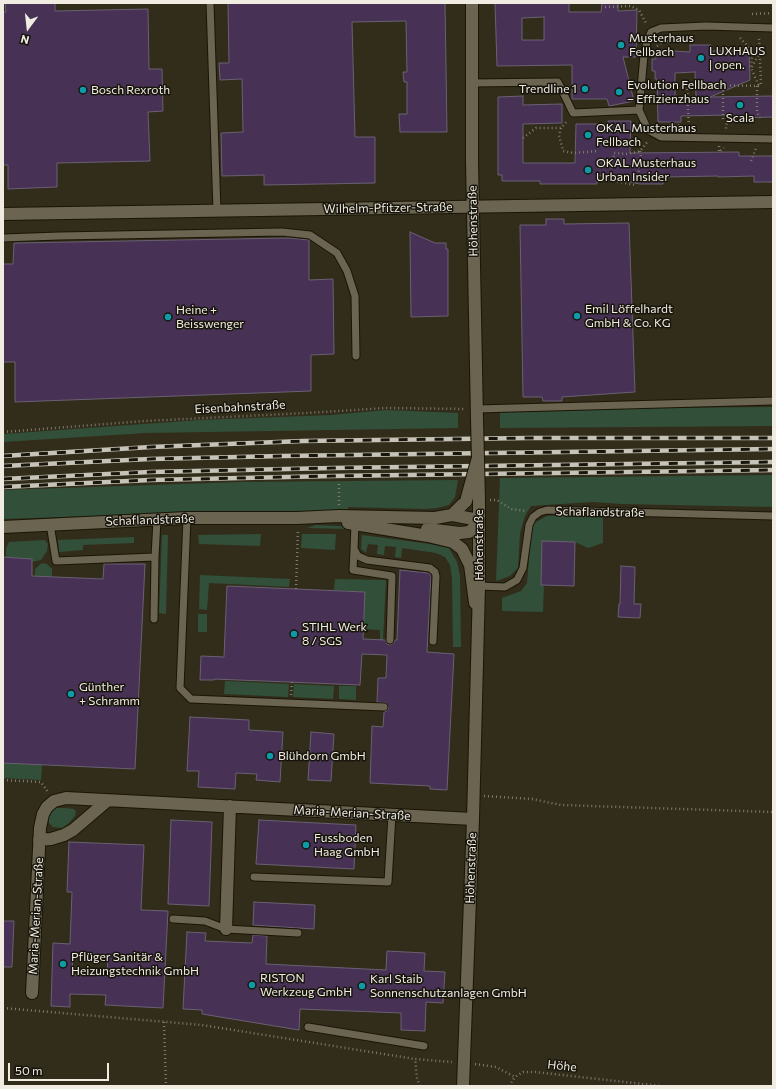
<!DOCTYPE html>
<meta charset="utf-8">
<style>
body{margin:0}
#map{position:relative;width:776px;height:1089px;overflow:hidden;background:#322d1b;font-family:Commissioner,sans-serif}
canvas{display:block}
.frame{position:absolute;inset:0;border:4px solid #f0ece1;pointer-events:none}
.north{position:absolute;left:8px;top:8px;width:40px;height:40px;-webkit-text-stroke:3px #18150d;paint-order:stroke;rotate:195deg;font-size:11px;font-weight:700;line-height:16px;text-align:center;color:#f0ece1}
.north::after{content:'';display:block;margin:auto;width:14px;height:18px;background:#f0ece1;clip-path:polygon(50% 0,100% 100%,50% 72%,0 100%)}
.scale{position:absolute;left:8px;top:1063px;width:101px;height:18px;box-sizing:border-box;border:2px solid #f0ece1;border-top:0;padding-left:5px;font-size:12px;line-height:14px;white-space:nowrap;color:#f0ece1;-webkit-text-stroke:3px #18150d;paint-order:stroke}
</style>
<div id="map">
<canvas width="776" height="1089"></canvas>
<div class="frame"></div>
<div class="north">N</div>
<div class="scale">50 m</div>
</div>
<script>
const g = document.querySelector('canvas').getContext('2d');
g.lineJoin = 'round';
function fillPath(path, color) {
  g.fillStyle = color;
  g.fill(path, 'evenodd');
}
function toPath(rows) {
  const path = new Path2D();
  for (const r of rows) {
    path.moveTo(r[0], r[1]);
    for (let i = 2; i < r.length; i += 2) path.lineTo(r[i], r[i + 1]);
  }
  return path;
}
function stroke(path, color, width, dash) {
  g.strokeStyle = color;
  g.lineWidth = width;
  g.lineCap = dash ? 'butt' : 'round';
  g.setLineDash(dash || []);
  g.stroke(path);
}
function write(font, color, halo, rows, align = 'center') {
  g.font = font + ' Commissioner,sans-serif';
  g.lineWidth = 3;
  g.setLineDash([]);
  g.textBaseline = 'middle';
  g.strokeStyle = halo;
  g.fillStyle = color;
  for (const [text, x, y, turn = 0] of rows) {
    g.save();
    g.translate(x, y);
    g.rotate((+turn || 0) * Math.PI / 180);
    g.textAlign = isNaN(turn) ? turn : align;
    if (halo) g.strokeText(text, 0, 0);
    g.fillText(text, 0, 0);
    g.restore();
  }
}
const green = toPath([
 [773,407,773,426,500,428,500,409],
 [387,410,458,413,458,428,146,433,3,442,3,434,200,420,331,415],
 [773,475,773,507,621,504,593,502,531,506,525,516,520,533,518,568,510,576,496,581,500,478],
 [458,480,455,497,449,505,437,508,424,509,348,507,348,512,249,511,3,519,3,490,241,482],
 [571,515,603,517,603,543,588,548,575,542,542,542,541,585,544,585,543,612,502,611,502,598,521,591,527,583,531,535,534,523,547,516],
 [316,525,338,526,346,527,347,529,307,528],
 [261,534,260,546,199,544,198,535],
 [302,534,336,534,335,550,301,548],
 [162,535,168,535,166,614,159,613],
 [362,535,430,544,449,548,457,562,460,576,461,647,453,647,452,578,450,565,445,557,436,553,402,548,401,558,395,557,396,547,385,546,384,555,377,554,378,545,368,544,366,553,361,549],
 [134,537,134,543,83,545,83,550,59,552,58,540],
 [45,540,48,544,47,551,41,560,32,562,32,559,6,557,6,548,9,542],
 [42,563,47,564,52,569,52,577,35,576,35,569],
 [200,575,290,579,289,587,209,583,207,610,199,609],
 [335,579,386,580,383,640,380,640,380,630,363,629,364,592,334,590],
 [198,614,207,614,207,632,198,632],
 [225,681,289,684,288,697,224,694],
 [294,684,334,686,333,699,293,697],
 [339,686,356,686,356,700,339,699],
 [3,763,42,765,41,780,3,778],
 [55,808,65,808,74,809,76,812,75,816,69,823,62,828,53,827,49,823,48,818,50,812]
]);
const building = toPath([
 [5,3,55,3,55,11,148,9,149,69,162,69,163,111,148,112,150,161,57,163,57,187,8,189,8,165,3,165,3,12,6,12,5,3],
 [228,3,445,3,447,132,400,132,399,114,407,114,407,82,404,82,403,72,407,72,406,21,352,22,355,137,375,137,375,183,264,185,264,175,222,176,221,133,243,132,242,79,220,80,219,63,229,63,228,3],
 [495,3,569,3,569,12,601,12,602,3,618,3,618,11,637,10,636,57,623,57,634,101,609,106,607,99,572,99,572,65,497,66,495,3],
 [544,17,544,40,522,40,522,18,544,17],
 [690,45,711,45,711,51,749,51,750,80,710,97,773,96,773,117,729,118,729,115,681,116,681,122,658,122,657,79,655,79,655,71,652,71,652,59,656,59,656,50,690,52,690,45],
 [695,72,696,97,675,97,675,73,695,72],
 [523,96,523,105,562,104,562,123,523,124,523,163,575,163,576,124,608,124,608,121,631,121,630,153,739,152,739,156,773,156,773,182,754,182,754,176,718,177,718,176,663,177,663,184,640,184,597,175,597,184,540,184,540,181,502,181,502,175,498,175,498,97,523,96],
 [546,219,564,219,564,224,629,223,635,392,562,397,562,401,543,401,542,397,523,397,520,225,546,225,546,219],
 [410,232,435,243,446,243,446,249,448,249,448,316,411,317,410,232],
 [288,238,309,240,309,280,333,279,334,354,311,355,311,391,15,402,15,362,3,362,3,264,13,264,14,243,288,238],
 [542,541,575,542,574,586,541,585,542,541],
 [3,557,32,559,32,576,103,579,104,564,145,564,135,769,3,763,3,557],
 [621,566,635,567,634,604,641,604,640,618,618,617,619,604,620,604,621,566],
 [400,570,428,573,431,575,427,652,454,654,447,790,430,789,430,786,370,783,372,726,383,727,384,712,387,711,389,708,386,703,377,702,378,678,386,678,387,655,362,654,360,685,214,679,214,680,200,680,201,656,224,657,227,586,365,592,363,639,385,640,387,644,390,645,394,643,395,640,397,640,400,570],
 [190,717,249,720,249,730,283,732,280,782,256,780,257,774,236,773,235,789,198,787,199,771,187,771,190,717],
 [311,732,334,734,331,781,308,780,311,732],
 [171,820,212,822,209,906,168,904,171,820],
 [259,820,356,825,354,869,256,864,259,820],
 [69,842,144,845,141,910,168,911,163,1008,105,1005,106,995,70,994,70,1007,51,1006,53,943,70,944,72,892,67,892,69,842],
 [73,954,108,956,107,976,72,975,73,954],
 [254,902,315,905,314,929,253,925,254,902],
 [3,921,14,921,12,967,3,967,3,921],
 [187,932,206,933,205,941,252,943,253,935,267,936,266,964,386,970,387,951,425,953,424,971,445,972,443,1003,426,1002,425,1031,401,1030,401,1013,300,1009,299,1030,202,1014,202,1010,183,1009,187,932]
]);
const path = toPath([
 [605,7,631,6,639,10,647,25],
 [752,14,773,13],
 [740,38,750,48,752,56,751,68,759,86],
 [657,46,664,41,669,41],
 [668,51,669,41,672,37],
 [752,67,759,54],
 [650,84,759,86,761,84,759,37],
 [687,85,689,129],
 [723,86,723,119,727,121,726,129],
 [757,86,757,112,760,118],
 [561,128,559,135,563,151,574,153,598,151],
 [669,129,670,125,678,125,678,127],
 [523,138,536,128,561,128,568,120],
 [719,146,719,152,724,148],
 [640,151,641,157,637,182,635,185,610,180,614,153,628,154,640,151,648,141],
 [751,161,756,148],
 [3,432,145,421,307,413,385,408,466,409],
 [339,484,339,505],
 [490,500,497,500,511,509,526,511],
 [296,589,298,530],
 [291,695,292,682],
 [3,780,41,782,48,792],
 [484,796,532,799,561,805,773,812],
 [3,1008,202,1025,415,1059],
 [164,1022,166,1086],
 [475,1064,496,1067,515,1077,523,1072,535,1072,661,1086],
 [420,1086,417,1078,415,1059,452,1062],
 [509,1086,515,1077]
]);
const lane = toPath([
 [210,3,217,211],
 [773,28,706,26,661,28,651,32,647,42,644,55,639,110,648,130,661,137,773,139],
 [471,83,558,82,573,113,639,110],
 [3,238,59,236,282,232,310,235,337,253,347,271,355,296,356,356],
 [477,409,773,401],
 [187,518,180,688,191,699,384,707],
 [50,524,56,561,155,557,157,520],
 [355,524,354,549,358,556,367,560,430,568,435,572,436,576,433,641],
 [354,549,353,570,392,576,390,640],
 [479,586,505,587,517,580,523,568,529,525,533,517,540,512,547,510,773,516],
 [154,619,155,557],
 [254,877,388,882,392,815],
 [173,919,205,921,226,929,298,933],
 [308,1027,424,1046]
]);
const street = toPath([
 [3,214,773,202],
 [348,523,428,536,453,542,462,549,470,565,475,603],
 [3,527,187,518,297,518,339,516,435,518,452,515,466,501],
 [427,529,460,533,469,532,476,526,479,520,452,515],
 [39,840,51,839,64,835,73,830,107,801],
 [226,929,230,806],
 [32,993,40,828,43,814,47,807,54,801,66,798,473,819]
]);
const secondary = toPath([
 [472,3,472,161,477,419],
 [463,1086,473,819,479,586,479,500]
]);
const rail = toPath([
 [3,456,151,447,303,441,529,438,773,438],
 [3,466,150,459,282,456,773,449],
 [3,479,150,472,333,468,773,462],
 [3,487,150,480,333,476,773,470]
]);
const streetBridge = toPath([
 [466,501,477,461]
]);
const secondaryBridge = toPath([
 [477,419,479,500]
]);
const markers = [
 [621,45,4,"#0f9aa8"],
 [701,58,4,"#0f9aa8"],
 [585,89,4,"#0f9aa8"],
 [83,90,4,"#0f9aa8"],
 [619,92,4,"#0f9aa8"],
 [740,105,4,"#0f9aa8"],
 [588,135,4,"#0f9aa8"],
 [588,170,4,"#0f9aa8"],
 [577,316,4,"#0f9aa8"],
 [168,317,4,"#0f9aa8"],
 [294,634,4,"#0f9aa8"],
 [71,694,4,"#0f9aa8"],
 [270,756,4,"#0f9aa8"],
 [306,845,4,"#0f9aa8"],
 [63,964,4,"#0f9aa8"],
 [252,985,4,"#0f9aa8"],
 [362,986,4,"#0f9aa8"]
];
const poiNames = [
 ["Musterhaus",629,38],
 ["Fellbach",629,52],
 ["LUXHAUS",709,51],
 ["| open.",709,65],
 ["Evolution Fellbach",627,85],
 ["– Effizienzhaus",627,99],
 ["Trendline 1",577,89,"right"],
 ["Bosch Rexroth",91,90],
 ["Scala",740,118,"center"],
 ["OKAL Musterhaus",596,128],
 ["Fellbach",596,142],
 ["OKAL Musterhaus",596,163],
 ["Urban Insider",596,177],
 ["Emil Löffelhardt",585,309],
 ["GmbH & Co. KG",585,323],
 ["Heine +",176,310],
 ["Beisswenger",176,324],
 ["STIHL Werk",302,627],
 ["8 / SGS",302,641],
 ["Günther",79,687],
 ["+ Schramm",79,701],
 ["Blühdorn GmbH",278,756],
 ["Fussboden",314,838],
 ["Haag GmbH",314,852],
 ["Pflüger Sanitär &",71,957],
 ["Heizungstechnik GmbH",71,971],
 ["RISTON",260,978],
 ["Werkzeug GmbH",260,992],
 ["Karl Staib",370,979],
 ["Sonnenschutzanlagen GmbH",370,993]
];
const streetNames = [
 ["Wilhelm-Pfitzer-Straße",388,208,-1],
 ["Höhenstraße",473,221,-91],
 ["Eisenbahnstraße",240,407,-3],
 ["Schaflandstraße",600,512,1],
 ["Schaflandstraße",150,520,-2],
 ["Höhenstraße",479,545,-90],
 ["Maria-Merian-Straße",352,813,3],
 ["Höhenstraße",471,868,-88],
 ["Maria-Merian-Straße",36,916,-87],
 ["Höhe",562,1066,6]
];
fillPath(green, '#324f39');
fillPath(building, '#473256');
stroke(building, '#6a6072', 1);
stroke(lane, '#1a1505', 9);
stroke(street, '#1a1505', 14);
stroke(secondary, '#1a1505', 14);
stroke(path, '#7f7a6b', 2.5, [1, 3]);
stroke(lane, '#6a6451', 7);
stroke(street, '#6a6451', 12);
stroke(secondary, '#6a6451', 12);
stroke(rail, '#c7c3b7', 4.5);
stroke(rail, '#18150d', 3, [9]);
stroke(streetBridge, '#1a1505', 14, []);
stroke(secondaryBridge, '#1a1505', 14, []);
stroke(streetBridge, '#6a6451', 12);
stroke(secondaryBridge, '#6a6451', 12);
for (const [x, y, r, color] of markers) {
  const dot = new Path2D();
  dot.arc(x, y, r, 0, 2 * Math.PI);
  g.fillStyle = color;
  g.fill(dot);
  stroke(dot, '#18150d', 1.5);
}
write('12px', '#f0ece1', '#18150d', poiNames, 'left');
write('12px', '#f0ece1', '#18150d', streetNames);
</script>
